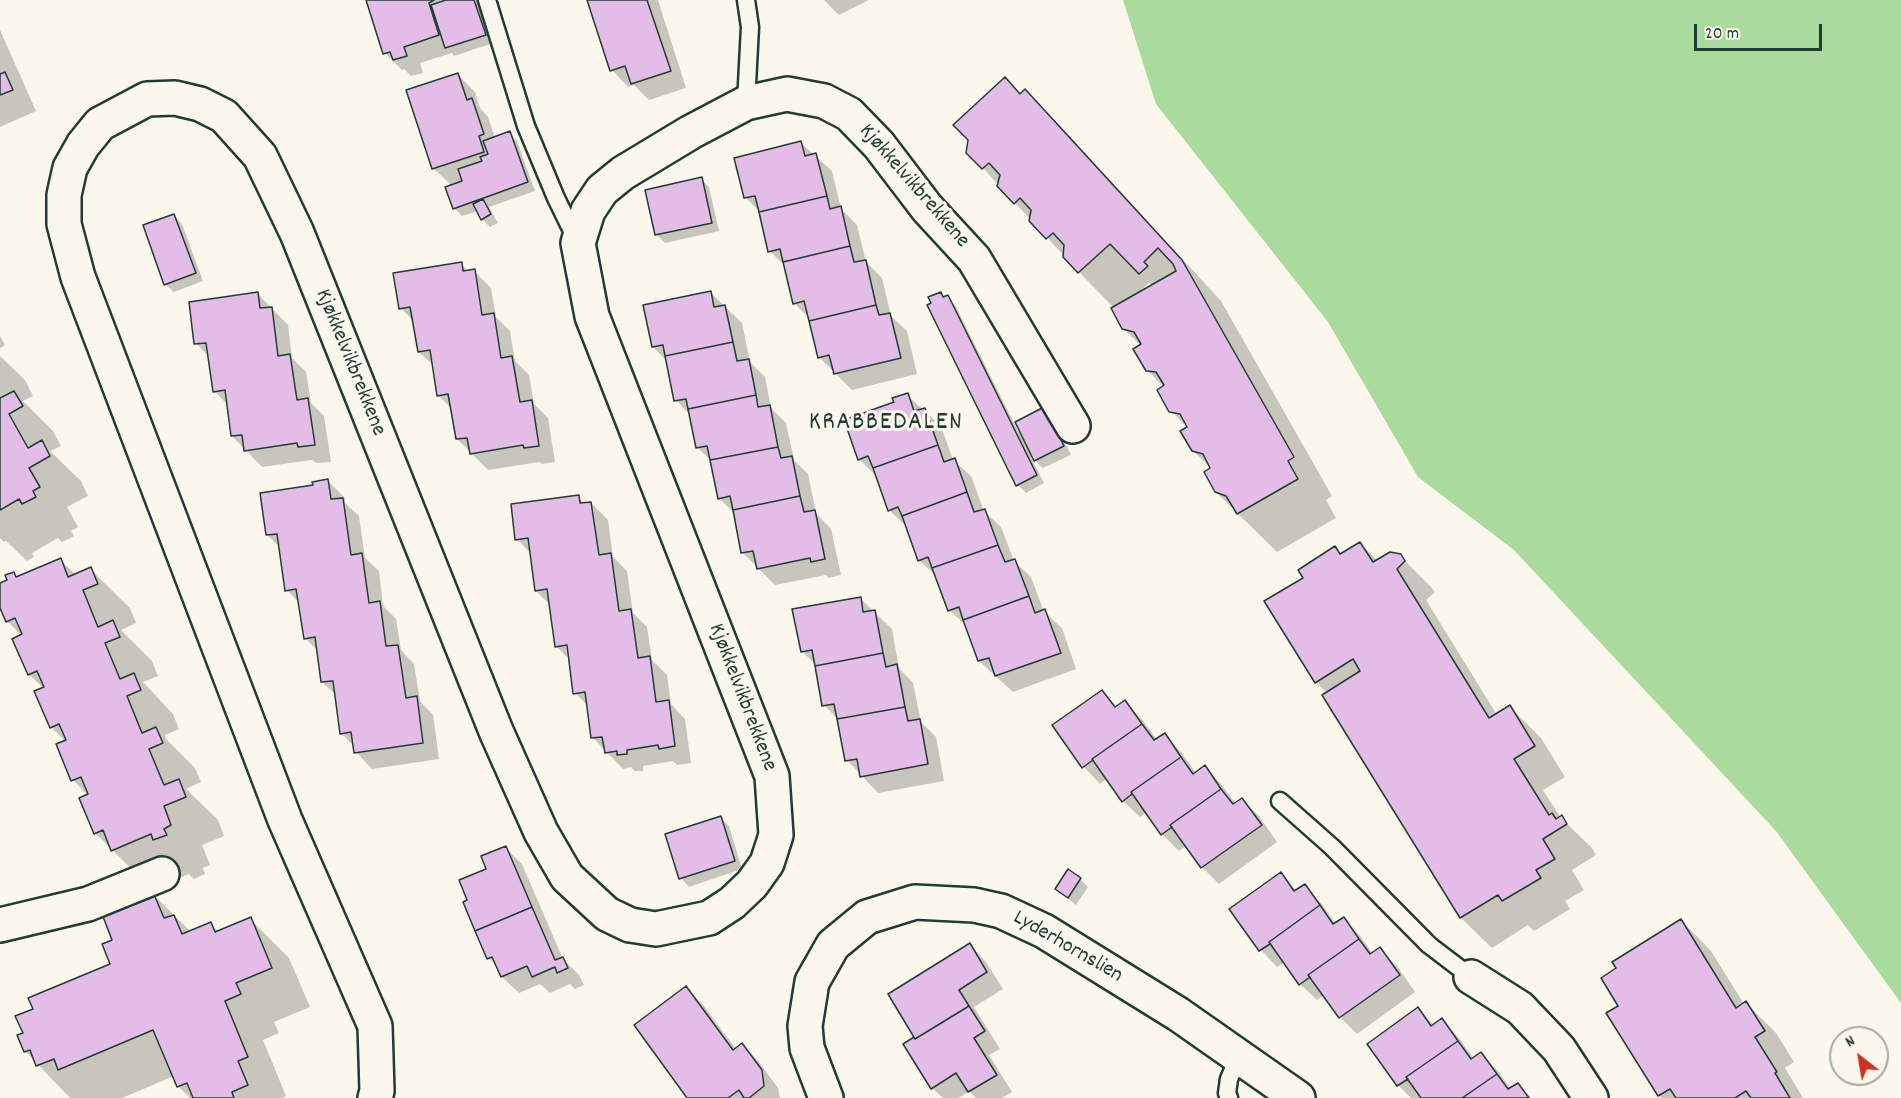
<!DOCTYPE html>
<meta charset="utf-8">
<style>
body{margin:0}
#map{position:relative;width:1901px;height:1098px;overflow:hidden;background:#fbf7ec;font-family:Dekko,sans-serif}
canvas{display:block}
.north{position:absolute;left:1829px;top:1026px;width:60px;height:60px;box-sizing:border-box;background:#fbf7ec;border:2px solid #a3ada2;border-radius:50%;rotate:329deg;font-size:16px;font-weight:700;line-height:24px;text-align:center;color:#1f3d34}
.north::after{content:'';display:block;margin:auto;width:21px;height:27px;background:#c8321e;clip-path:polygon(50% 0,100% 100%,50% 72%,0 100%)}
.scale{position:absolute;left:1694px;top:24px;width:128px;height:27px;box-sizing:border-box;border:3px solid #1f3d34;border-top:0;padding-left:8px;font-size:18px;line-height:21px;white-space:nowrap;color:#1f3d34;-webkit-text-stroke:4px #fbf7ec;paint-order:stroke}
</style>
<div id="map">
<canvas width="1901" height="1098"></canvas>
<div class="north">N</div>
<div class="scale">20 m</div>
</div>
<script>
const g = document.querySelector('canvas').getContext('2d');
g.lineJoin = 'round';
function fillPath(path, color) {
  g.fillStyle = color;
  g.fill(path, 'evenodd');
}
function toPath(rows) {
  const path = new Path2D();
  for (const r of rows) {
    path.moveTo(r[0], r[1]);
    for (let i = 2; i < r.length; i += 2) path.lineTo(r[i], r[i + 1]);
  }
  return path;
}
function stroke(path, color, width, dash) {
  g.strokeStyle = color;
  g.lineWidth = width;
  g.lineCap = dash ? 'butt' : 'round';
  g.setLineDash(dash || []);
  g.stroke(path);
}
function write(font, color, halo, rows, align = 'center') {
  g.font = font + ' Dekko,sans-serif';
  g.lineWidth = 6;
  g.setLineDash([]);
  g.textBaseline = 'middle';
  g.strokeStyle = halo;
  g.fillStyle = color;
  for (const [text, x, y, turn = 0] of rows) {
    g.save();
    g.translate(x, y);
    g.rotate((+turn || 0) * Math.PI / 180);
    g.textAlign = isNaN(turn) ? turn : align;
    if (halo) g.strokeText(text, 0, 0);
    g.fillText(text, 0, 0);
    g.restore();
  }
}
const green = toPath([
 [1123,0,1901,0,1901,1003,1776,831,1514,550,1418,477,1328,322,1156,104]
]);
const shadow = toPath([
 [368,0,445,0,445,2,451,0,478,0,493,43,454,56,452,53,420,63,423,73,411,76,404,69,402,70,385,53],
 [589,0,658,0,686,88,649,100,634,85,628,87,612,70],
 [824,0,869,0,839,15],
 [0,30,36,111,0,127],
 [458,75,475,92,480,108,488,117,495,138,509,133,517,141,535,191,489,207,498,223,490,227,482,219,478,211,462,216,454,208,452,186,433,168],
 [1025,91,1064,130,1221,301,1332,496,1326,500,1336,518,1277,552,1216,492,1212,469,1193,451,1188,428,1171,411,1164,387,1147,370,1141,346,1123,328,1114,308,1079,272,983,168,1020,95],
 [1149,283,1153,286,1138,293],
 [801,143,832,171,841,209,857,225,866,262,882,278,891,316,907,331,917,374,852,390,819,357,810,319,794,303,786,267,770,251,761,213,745,197],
 [701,179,709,187,719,231,665,243,657,235,647,191],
 [174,216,182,224,203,281,174,292,165,284],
 [461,264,469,272,474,271,491,288,496,317,510,331,515,361,529,375,534,404,548,418,555,462,542,464,539,462,488,470,457,439,452,409,438,395,434,366,419,352,414,322,401,308],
 [257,293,288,325,292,358,306,372,311,403,324,416,331,462,316,463,312,460,262,467,232,436,228,405,214,391,209,357,196,343],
 [711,293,742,323,750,362,765,377,771,408,786,423,794,460,808,474,816,513,831,529,841,575,829,578,826,575,775,585,742,552,734,513,719,498,712,462,697,447,691,416,676,400,668,362,653,347],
 [940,294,945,298,947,297,955,305,1019,433,1052,417,1071,455,1043,468,1030,456,1044,483,1026,493,1018,485],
 [0,336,5,345,0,348],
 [0,356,25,380,33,396,23,401,53,431,61,446,50,451,81,481,88,496,67,507,78,527,71,531,74,536,62,542,58,538,32,553,34,557,27,561,6,541,4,542,0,538],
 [907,395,941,426,953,460,971,476,984,511,1001,527,1014,561,1031,577,1044,612,1062,628,1076,669,1013,692,979,661,967,626,949,610,936,576,919,560,906,526,889,510,876,476,859,459,896,403],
 [328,481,345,498,345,503,359,516,365,558,379,571,383,606,396,619,401,650,414,664,420,701,433,715,439,759,372,769,356,752,355,747,341,733,336,695,322,682,318,651,305,638,300,604,287,590,281,548,267,535,314,487],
 [578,497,585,504,591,503,608,520,613,557,627,571,633,613,647,627,652,660,667,675,671,704,685,719,691,763,677,765,673,761,643,766,643,771,635,771,631,767,623,769,593,738,589,707,575,693,570,660,556,646,550,605,536,591,531,554,517,539],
 [1360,543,1378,561,1400,556,1431,587,1435,592,1426,600,1497,715,1510,707,1541,738,1565,777,1543,790,1561,818,1592,848,1596,855,1572,870,1584,890,1565,901,1570,909,1534,931,1528,925,1492,948,1461,918,1324,695,1327,693,1316,682,1305,578,1335,548,1342,555],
 [60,560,76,575,90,569,130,608,136,623,121,630,152,661,158,676,143,682,173,714,179,729,165,735,166,739,195,768,201,782,186,789,218,820,224,836,202,845,210,865,203,868,205,874,194,879,189,874,152,889,95,833,88,796,73,780,66,742,51,727,44,689,29,674,22,636,7,621,0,604,0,585,9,581,13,574,17,578],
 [860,598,892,629,899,668,913,683,921,722,936,737,944,781,878,793,847,760,839,720,824,705,817,666,802,651],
 [1102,692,1117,707,1125,702,1141,718,1157,740,1164,735,1181,752,1196,773,1205,767,1221,784,1236,804,1242,800,1259,816,1277,842,1219,884,1202,867,1187,845,1179,851,1162,834,1147,812,1140,817,1123,801,1107,779,1100,784,1084,767,1054,725],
 [721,818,729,826,742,869,689,887,681,878],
 [505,847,522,864,563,959,579,975,584,985,575,989,570,984,550,993,540,984,519,993,502,977,498,967,489,958,469,901,488,870],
 [1280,874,1297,891,1304,886,1321,903,1336,924,1344,919,1360,936,1373,954,1380,949,1397,966,1415,992,1357,1034,1340,1017,1324,995,1317,1000,1300,984,1285,962,1277,967,1261,950,1231,909],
 [1080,879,1088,887,1076,905,1057,889],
 [153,894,191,932,210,924,219,932,250,919,289,958,310,1007,274,1022,279,1033,263,1040,286,1096,282,1098,190,1098,178,1086,174,1076,122,1098,70,1098,25,1051,25,1034,35,1009,112,964,114,941],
 [1681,920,1711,951,1744,1004,1746,1003,1776,1033,1794,1062,1785,1068,1803,1098,1661,1098,1659,1095,1608,1013,1620,1006],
 [970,945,986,962,1003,989,974,1007,1000,1049,989,1055,1012,1092,1002,1098,976,1098,969,1091,959,1098,943,1098,932,1088,916,1038],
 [686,988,703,1005,736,1049,742,1045,759,1062,778,1088,780,1098,689,1098],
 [1418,1009,1434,1025,1442,1020,1458,1037,1474,1059,1481,1054,1498,1071,1511,1089,1518,1084,1531,1098,1411,1098,1398,1085]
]);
const building = toPath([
 [366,0,434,0,429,3,439,35,404,47,407,56,393,60,390,52,383,54,366,0],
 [446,0,474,0,486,35,445,48,431,5,446,0],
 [587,0,647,0,671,71,631,84,625,66,610,71,587,0],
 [5,72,13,90,0,95,0,74,5,72],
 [458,73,467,100,472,98,484,134,479,136,484,152,432,169,406,90,458,73],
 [1005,77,1020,94,1025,89,1182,260,1294,457,1288,461,1298,479,1237,514,1226,496,1215,492,1204,472,1210,468,1203,454,1192,451,1180,431,1187,427,1180,414,1169,412,1157,390,1164,385,1156,372,1146,371,1133,349,1141,344,1134,332,1122,329,1111,308,1176,271,1173,264,1158,248,1144,262,1148,266,1139,274,1110,244,1078,273,1063,257,1064,245,1053,233,1046,239,1029,221,1031,210,1020,198,1014,204,997,186,1000,175,989,163,982,169,966,153,968,140,953,125,1005,77],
 [510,131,528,182,453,209,445,187,462,181,458,169,482,161,480,157,488,154,483,141,510,131],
 [801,141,805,156,816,153,827,196,759,212,755,196,744,198,734,158,801,141],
 [702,177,712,223,655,235,645,190,702,177],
 [827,196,830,209,841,206,850,246,783,262,780,249,768,252,759,212,827,196],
 [483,199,491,214,481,220,473,204,483,199],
 [174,214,196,273,164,285,143,225,174,214],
 [850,246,854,262,866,260,876,305,809,321,804,301,793,304,783,262,850,246],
 [462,262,463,271,475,269,482,315,494,313,501,358,512,356,520,402,532,400,539,446,524,448,523,445,470,454,467,438,456,439,448,394,437,396,430,350,418,352,410,307,399,309,393,273,462,262],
 [711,291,714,307,725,305,733,342,665,356,663,345,652,347,643,305,711,291],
 [258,292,260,308,272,307,278,356,290,354,297,400,308,398,315,445,298,447,297,443,244,451,242,435,231,436,225,390,213,392,206,343,194,344,189,302,258,292],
 [941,292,943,297,948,295,1037,475,1016,486,927,305,931,303,928,297,941,292],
 [876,305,879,315,890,313,901,358,834,374,829,355,818,358,809,321,876,305],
 [733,342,737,361,749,359,756,395,688,409,686,399,674,401,665,356,733,342],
 [14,391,23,406,9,414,28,448,42,440,50,456,29,468,40,487,33,491,36,497,22,504,19,499,0,510,0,398,14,391],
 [908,393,914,411,925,408,938,445,873,468,868,456,858,460,844,420,894,402,892,398,908,393],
 [756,395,758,407,770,405,778,447,710,460,707,446,696,448,688,409,756,395],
 [1044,407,1064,446,1034,461,1015,422,1044,407],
 [938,445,944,462,955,458,967,492,902,516,898,507,888,511,873,468,938,445],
 [778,447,781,458,792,456,800,496,733,510,730,496,718,499,710,460,778,447],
 [328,479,331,499,343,498,351,555,362,553,369,603,380,601,386,646,398,645,406,698,417,696,423,743,354,753,351,732,340,734,333,681,321,682,315,637,304,639,296,589,285,591,277,534,266,535,260,493,313,485,312,482,328,479],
 [967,492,974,512,985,509,998,545,932,568,928,557,918,561,902,516,967,492],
 [579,495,580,503,591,502,599,555,611,553,619,611,631,609,638,658,650,656,656,702,669,700,675,746,659,749,658,745,627,750,627,754,617,755,617,751,605,753,602,737,591,738,585,692,573,694,567,645,555,647,547,589,535,591,528,538,515,540,511,504,579,495],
 [800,496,804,512,815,510,825,559,811,562,810,558,757,569,753,551,741,553,733,510,800,496],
 [1360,542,1373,562,1390,552,1401,554,1405,561,1397,569,1489,718,1510,705,1535,746,1514,759,1549,815,1552,813,1556,819,1562,815,1567,824,1543,839,1555,859,1536,870,1541,878,1502,901,1498,895,1460,918,1322,695,1360,671,1353,659,1315,683,1264,601,1303,578,1298,570,1335,546,1340,554,1360,542],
 [998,545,1005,562,1015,559,1029,596,963,620,959,607,948,611,932,568,998,545],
 [61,558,68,577,91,567,98,584,83,590,98,627,113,620,120,637,105,643,120,679,134,673,141,690,127,696,142,733,156,727,163,743,149,749,164,785,179,779,186,797,164,806,171,825,164,829,167,835,153,840,151,834,111,851,103,830,94,834,79,798,88,794,81,777,71,781,56,744,66,740,59,724,50,728,34,691,44,687,37,671,28,675,12,639,22,634,15,618,6,622,0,608,0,583,7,580,5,575,14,572,16,577,61,558],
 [1029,596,1035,613,1045,609,1061,653,995,676,989,658,978,661,963,620,1029,596],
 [861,597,863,612,875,610,883,653,815,666,812,650,801,652,792,609,861,597],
 [883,653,886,667,897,664,905,707,837,719,834,704,822,706,815,666,883,653],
 [1102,690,1115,707,1125,700,1142,724,1092,759,1093,760,1082,768,1052,725,1102,690],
 [905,707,908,721,920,719,928,764,860,777,857,759,845,761,837,719,905,707],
 [1142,724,1154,740,1165,733,1181,757,1131,792,1132,794,1122,802,1092,759,1142,724],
 [1181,757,1193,774,1205,765,1221,789,1170,825,1172,827,1161,835,1131,792,1181,757],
 [1221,789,1233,804,1242,798,1262,825,1201,868,1170,825,1221,789],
 [721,816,735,861,679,879,665,834,721,816],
 [506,846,532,907,475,931,463,902,467,900,459,880,486,869,481,856,506,846],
 [1068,869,1081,878,1068,898,1055,889,1068,869],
 [1281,872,1294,891,1305,884,1320,905,1269,942,1270,944,1259,951,1229,909,1281,872],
 [153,892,164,918,174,915,182,934,211,922,215,932,251,917,272,968,236,983,241,994,225,1001,248,1057,238,1061,248,1085,232,1092,234,1098,193,1098,187,1083,177,1087,153,1030,58,1070,54,1059,36,1066,30,1050,24,1052,17,1035,23,1033,15,1016,33,1009,28,998,110,964,102,944,112,940,102,914,153,892],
 [1320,905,1333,924,1344,917,1359,939,1308,975,1310,977,1299,985,1269,942,1320,905],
 [532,907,555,960,563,957,568,968,557,973,555,967,532,977,527,966,501,977,492,957,487,959,475,931,532,907],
 [1681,919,1736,1008,1746,1001,1765,1031,1755,1037,1777,1072,1775,1073,1790,1098,1751,1098,1746,1091,1735,1098,1676,1098,1670,1089,1658,1096,1606,1013,1618,1006,1601,978,1616,968,1612,962,1681,919],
 [1359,939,1370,954,1380,947,1400,975,1339,1018,1308,975,1359,939],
 [970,943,987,972,959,990,969,1006,915,1039,888,994,970,943],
 [686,986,733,1050,742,1043,762,1070,764,1086,749,1098,744,1098,739,1090,728,1098,687,1098,634,1025,686,986],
 [969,1006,985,1031,974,1038,997,1075,968,1092,956,1073,931,1089,903,1044,914,1037,915,1039,969,1006],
 [1418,1007,1431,1026,1442,1018,1458,1041,1406,1077,1408,1079,1397,1086,1367,1044,1418,1007],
 [1458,1041,1471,1059,1481,1052,1497,1074,1462,1098,1421,1098,1406,1077,1458,1041],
 [1497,1074,1508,1089,1518,1083,1529,1098,1462,1098,1497,1074]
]);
const service = toPath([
 [487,0,526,126,556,198,576,239],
 [746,103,750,27,746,0],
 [1280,801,1332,847,1429,945,1471,977],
 [1229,1098,1227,1093,1229,1079,1239,1056]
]);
const minor = toPath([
 [0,925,88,904,162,874],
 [1471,977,1520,1008,1559,1049,1591,1098],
 [375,1098,377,1091,375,1026,285,820,78,277,64,224,64,195,70,168,83,145,100,124,147,99,175,98,200,104,224,116,260,156,297,233,496,731,541,832,567,877,607,914,630,925,656,929,709,918,732,903,752,884,767,863,776,835,772,776,592,316,578,243,588,211,602,190,623,173,691,132,746,103,787,94,824,101,849,114,879,145,927,208,974,259,1073,426],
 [826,1098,807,1048,805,1026,812,982,833,945,867,917,915,902,974,905,1001,911,1044,931,1178,1014,1298,1098]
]);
const streetNames = [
 ["Kjøkkelvikbrekkene",913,187,49],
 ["Kjøkkelvikbrekkene",349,363,68],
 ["Kjøkkelvikbrekkene",741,698,69],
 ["Lyderhornslien",1067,948,30]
];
const quarterNames = [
 ["KRABBEDALEN",886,424]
];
fillPath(green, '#a8db9c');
fillPath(shadow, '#0003');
fillPath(building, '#e3bde7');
stroke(building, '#1f3d34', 1.5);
stroke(service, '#1f3d34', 21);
stroke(minor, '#1f3d34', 38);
stroke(service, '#fbf7ec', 16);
stroke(minor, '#fbf7ec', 33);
write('22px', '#1f3d34', '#fbf7ec', streetNames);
g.letterSpacing = '1.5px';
write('26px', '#1f3d34', '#fbf7ec', quarterNames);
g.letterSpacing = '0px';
</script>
